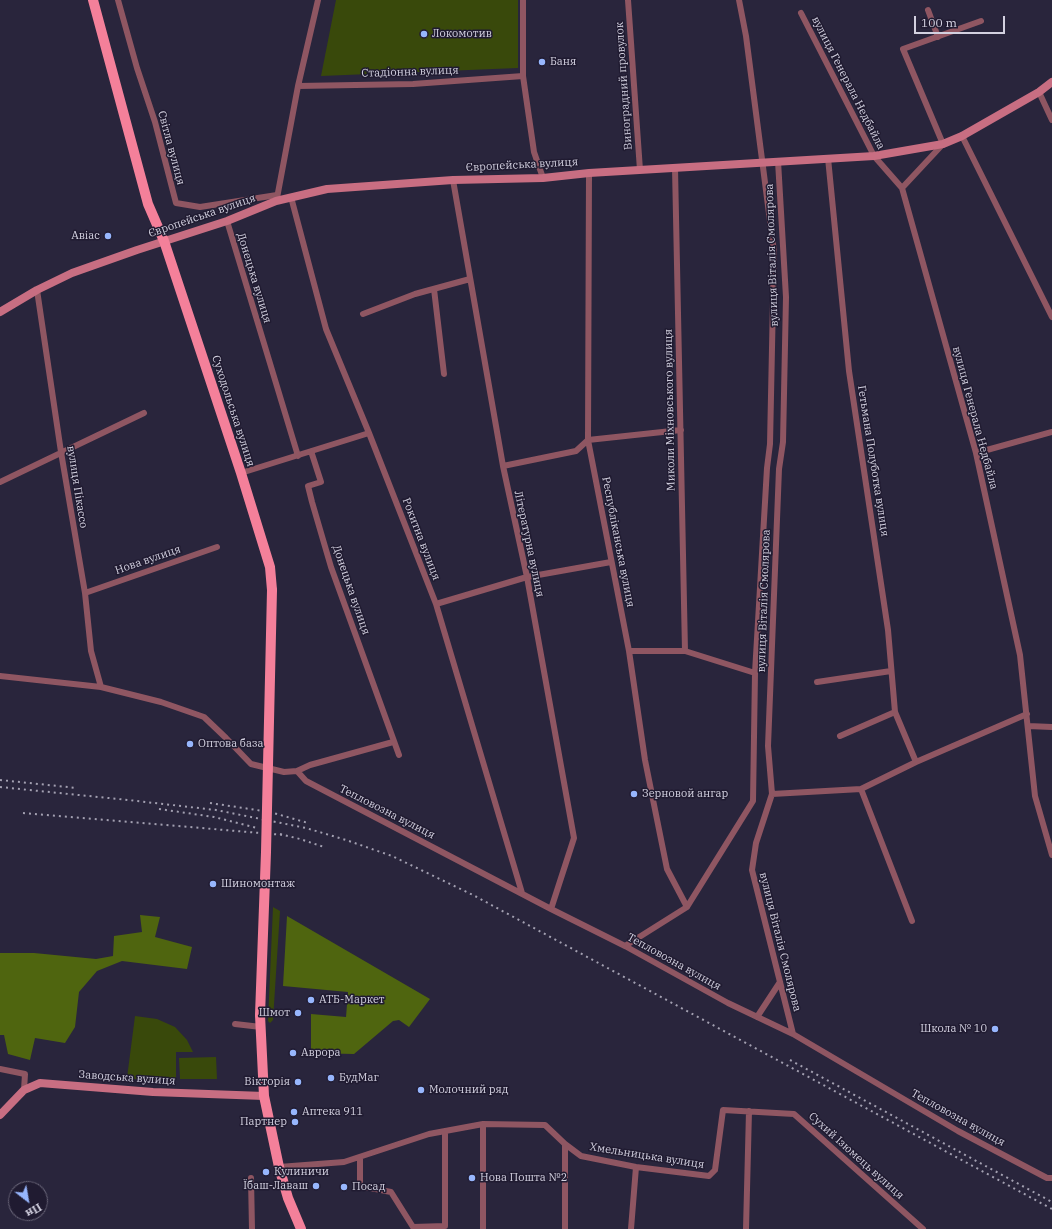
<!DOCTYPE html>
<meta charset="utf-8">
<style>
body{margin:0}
#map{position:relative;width:1052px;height:1229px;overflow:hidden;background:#29253c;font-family:"IBM Plex Serif",serif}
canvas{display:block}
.north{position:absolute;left:8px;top:1181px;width:40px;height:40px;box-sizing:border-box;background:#201b31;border:1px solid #686477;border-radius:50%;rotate:149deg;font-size:11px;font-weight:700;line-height:16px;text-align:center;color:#d3d1e0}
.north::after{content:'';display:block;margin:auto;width:14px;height:18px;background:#97b6fd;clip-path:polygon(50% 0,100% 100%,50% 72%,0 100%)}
.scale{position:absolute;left:914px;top:16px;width:91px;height:18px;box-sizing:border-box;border:2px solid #d3d1e0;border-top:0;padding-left:5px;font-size:12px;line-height:14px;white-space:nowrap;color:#d3d1e0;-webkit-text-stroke:3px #201b31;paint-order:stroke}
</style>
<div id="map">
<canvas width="1052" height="1229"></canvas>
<div class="north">Пн</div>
<div class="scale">100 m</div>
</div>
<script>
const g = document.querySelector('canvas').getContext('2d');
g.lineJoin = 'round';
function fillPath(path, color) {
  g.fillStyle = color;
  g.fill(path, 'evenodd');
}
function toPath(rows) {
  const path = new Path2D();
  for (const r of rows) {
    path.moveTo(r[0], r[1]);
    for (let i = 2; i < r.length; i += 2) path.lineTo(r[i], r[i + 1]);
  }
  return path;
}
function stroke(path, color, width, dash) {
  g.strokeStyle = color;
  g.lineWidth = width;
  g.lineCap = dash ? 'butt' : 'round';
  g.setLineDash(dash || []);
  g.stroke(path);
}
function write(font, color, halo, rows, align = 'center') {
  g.font = font + ' "IBM Plex Serif",serif';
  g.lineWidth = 3;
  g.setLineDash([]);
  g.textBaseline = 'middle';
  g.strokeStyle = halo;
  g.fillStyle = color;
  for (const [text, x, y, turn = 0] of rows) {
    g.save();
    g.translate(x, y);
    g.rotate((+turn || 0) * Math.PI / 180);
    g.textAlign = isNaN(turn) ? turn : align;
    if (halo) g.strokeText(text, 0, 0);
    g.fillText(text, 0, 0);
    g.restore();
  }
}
const green = toPath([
 [336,0,518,0,518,68,321,76],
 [273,907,280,911,273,1020,270,1023,268,1021],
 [135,1016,157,1019,175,1027,187,1040,193,1052,176,1052,176,1079,151,1081,127,1078],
 [216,1057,217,1079,180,1079,179,1058]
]);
const forest = toPath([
 [140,915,160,917,155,937,192,947,187,969,122,961,97,971,79,992,75,1027,65,1043,35,1038,30,1060,8,1054,4,1035,0,1035,0,953,34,953,96,959,113,956,114,936,142,932],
 [287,916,430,999,409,1027,399,1020,393,1021,354,1054,311,1053,311,1014,346,1017,348,992,283,986]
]);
const street = toPath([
 [118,0,137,68,155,122,176,203,200,207,277,195],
 [523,0,523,76,534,152,543,178],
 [628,0,640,170],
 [928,10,938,37],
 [801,13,869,146,874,156,902,188,976,453,1020,655,1035,796,1052,855],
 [298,86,413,84,523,76],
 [1039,92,1052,120],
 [962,136,1052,317],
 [828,158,849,371,888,630,895,712,916,762],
 [778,161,786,297,783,442,779,469,768,746,772,794,756,843,752,870,793,1034],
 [675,168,685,651],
 [589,173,588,440,629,651,645,760,667,869,687,907],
 [453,180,503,466,527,577,574,838,551,909],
 [902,188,943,144,903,49,981,21],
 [291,197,326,329,369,433,436,604,522,893],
 [277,198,298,86,318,0],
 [227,221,298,456],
 [434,289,444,374],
 [37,290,61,452,85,593,91,651,101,687],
 [363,314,415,294,470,279],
 [311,451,321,482,308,486,312,502,331,567,399,755],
 [976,453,1052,432],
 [503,466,576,451,588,440,681,430],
 [241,473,369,433],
 [0,482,144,413],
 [85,593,217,547],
 [436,604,527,577,611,562],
 [629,651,685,651,755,673],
 [0,676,101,687,161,702,204,717,226,738,251,764,284,772,297,771,306,781,551,909,625,946,728,1003,793,1034,958,1131,1047,1178,1052,1178],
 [817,682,891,671],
 [1028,726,1052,727],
 [840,736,895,712],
 [297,771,310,765,393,742],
 [861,789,912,921],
 [772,794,861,789,916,762,1027,714],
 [625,946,687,907,753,801,755,673,767,468,770,444,774,252,746,36,739,0],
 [757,1017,780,982],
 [235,1024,261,1027],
 [0,1069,25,1074,24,1090],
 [483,1124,483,1229],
 [360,1157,360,1186,391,1192,413,1227,445,1226,445,1131],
 [279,1167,344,1162,429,1134,483,1124,545,1125,565,1144,581,1156,636,1167,709,1176,715,1170,723,1110,794,1114,923,1229],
 [251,1178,252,1229],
 [565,1229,565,1144],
 [631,1229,636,1167],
 [746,1229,749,1111]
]);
const secondary = toPath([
 [0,312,37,290,72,273,137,250,227,221,276,201,327,189,453,180,543,178,589,173,874,156,943,144,962,136,1039,92,1052,82],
 [0,1115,24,1090,40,1083,153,1092,264,1096]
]);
const primary = toPath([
 [93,0,148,204,164,241,241,473,270,567,272,590],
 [260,1015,264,1096,279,1167,288,1198,301,1229]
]);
const rail = toPath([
 [0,780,77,788],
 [0,787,128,800,216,810,306,828,346,840,392,856,473,895,1052,1209],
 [210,803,270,812,308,823],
 [159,809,214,817,257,828],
 [23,813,284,835],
 [280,834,300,839,324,847],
 [790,1060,1052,1202]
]);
const primaryBridge = toPath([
 [260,1015,266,852,272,590]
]);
const markers = [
 [424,34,4,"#97b6fd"],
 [542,62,4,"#97b6fd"],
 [108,236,4,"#97b6fd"],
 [190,744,4,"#97b6fd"],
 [634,794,4,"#97b6fd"],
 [213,884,4,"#97b6fd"],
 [311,1000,4,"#97b6fd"],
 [298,1013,4,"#97b6fd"],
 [995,1029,4,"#97b6fd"],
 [293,1053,4,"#97b6fd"],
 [331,1078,4,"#97b6fd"],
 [298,1082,4,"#97b6fd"],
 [421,1090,4,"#97b6fd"],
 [294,1112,4,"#97b6fd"],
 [295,1122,4,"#97b6fd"],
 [266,1172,4,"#97b6fd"],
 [472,1178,4,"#97b6fd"],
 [316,1186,4,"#97b6fd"],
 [344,1187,4,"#97b6fd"]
];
const poiNames = [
 ["Локомотив",432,34],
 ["Баня",550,62],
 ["Авіас",100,236,"right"],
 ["Оптова база",198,744],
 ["Зерновой ангар",642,794],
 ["Шиномонтаж",221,884],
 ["АТБ-Маркет",319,1000],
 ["Шмот",290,1013,"right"],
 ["Школа № 10",987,1029,"right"],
 ["Аврора",301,1053],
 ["БудМаг",339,1078],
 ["Вікторія",290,1082,"right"],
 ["Молочний ряд",429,1090],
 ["Аптека 911",302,1112],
 ["Партнер",287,1122,"right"],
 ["Кулиничи",274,1172],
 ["Нова Пошта №2",480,1178],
 ["Їбаш-Лаваш",308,1186,"right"],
 ["Посад",352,1187]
];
const streetNames = [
 ["Стадіонна вулиця",410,72,-2],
 ["вулиця Генерала Недбайла",848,83,63],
 ["Виноградний провулок",624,86,-94],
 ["Світла вулиця",171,148,75],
 ["Європейська вулиця",522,165,-3],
 ["Європейська вулиця",202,216,-19],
 ["вулиця Віталія Смолярова",772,255,-92],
 ["Донецька вулиця",254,278,73],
 ["Миколи Міхновського вулиця",670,410,-91],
 ["Суходольська вулиця",233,411,72],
 ["вулиця Генерала Недбайла",975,418,75],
 ["Гетьмана Полуботка вулиця",873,461,81],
 ["вулиця Пікассо",77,487,81],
 ["Рокитна вулиця",421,539,69],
 ["Республіканська вулиця",618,542,79],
 ["Літературна вулиця",529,544,78],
 ["Нова вулиця",148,560,-19],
 ["Донецька вулиця",351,590,71],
 ["вулиця Віталія Смолярова",764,601,-88],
 ["Тепловозна вулиця",387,812,27],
 ["вулиця Віталія Смолярова",780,942,76],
 ["Тепловозна вулиця",674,962,29],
 ["Заводська вулиця",127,1078,4],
 ["Тепловозна вулиця",958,1118,29],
 ["Хмельницька вулиця",647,1156,9],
 ["Сухий Ізюмець вулиця",856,1156,42]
];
fillPath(green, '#39490b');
fillPath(forest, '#4f650f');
stroke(street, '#8f5662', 6);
stroke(secondary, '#c86e82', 8);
stroke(primary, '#f4809a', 10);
stroke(rail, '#a3a0b1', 2, [2, 4]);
stroke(primaryBridge, '#f4809a', 10);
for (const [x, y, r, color] of markers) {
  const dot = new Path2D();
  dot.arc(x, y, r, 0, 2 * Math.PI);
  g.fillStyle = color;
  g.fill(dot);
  stroke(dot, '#201b31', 1.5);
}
write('11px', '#d3d1e0', '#201b31', poiNames, 'left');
write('11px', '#d3d1e0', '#201b31', streetNames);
</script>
